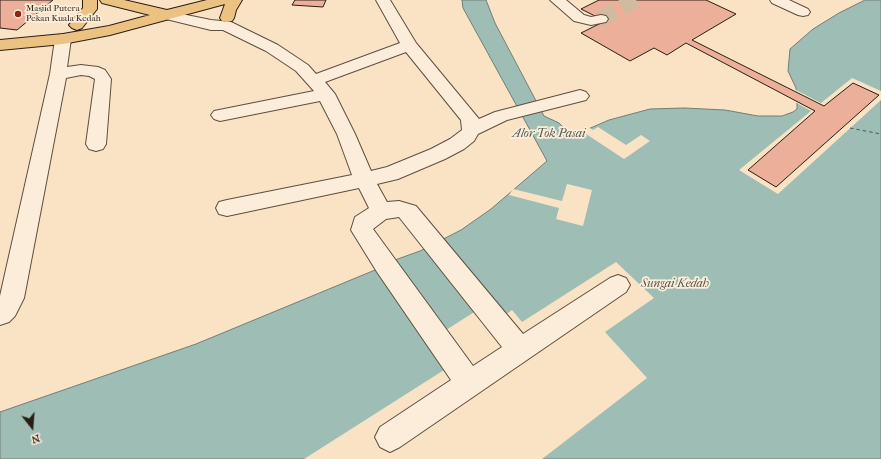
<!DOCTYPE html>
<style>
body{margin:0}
#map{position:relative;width:881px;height:459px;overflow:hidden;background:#f9e3c4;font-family:"IM FELL French Canon",serif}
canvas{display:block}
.north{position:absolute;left:12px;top:407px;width:40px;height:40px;-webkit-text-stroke:3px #fbedd9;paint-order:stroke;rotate:163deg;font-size:11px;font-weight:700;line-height:16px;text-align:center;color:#2b1d15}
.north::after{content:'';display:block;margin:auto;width:14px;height:18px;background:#2b1d15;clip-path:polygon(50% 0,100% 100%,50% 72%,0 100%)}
</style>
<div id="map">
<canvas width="881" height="459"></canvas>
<div class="north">N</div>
</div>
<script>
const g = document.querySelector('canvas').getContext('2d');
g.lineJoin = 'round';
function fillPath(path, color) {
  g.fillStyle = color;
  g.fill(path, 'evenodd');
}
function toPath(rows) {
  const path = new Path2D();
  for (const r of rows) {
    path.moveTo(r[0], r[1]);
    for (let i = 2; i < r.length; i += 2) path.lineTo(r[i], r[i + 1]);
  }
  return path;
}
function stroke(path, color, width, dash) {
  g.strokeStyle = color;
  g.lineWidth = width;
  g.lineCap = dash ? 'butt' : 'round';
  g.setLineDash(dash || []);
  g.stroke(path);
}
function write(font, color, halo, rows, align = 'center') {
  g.font = font + ' "IM FELL French Canon",serif';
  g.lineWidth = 3.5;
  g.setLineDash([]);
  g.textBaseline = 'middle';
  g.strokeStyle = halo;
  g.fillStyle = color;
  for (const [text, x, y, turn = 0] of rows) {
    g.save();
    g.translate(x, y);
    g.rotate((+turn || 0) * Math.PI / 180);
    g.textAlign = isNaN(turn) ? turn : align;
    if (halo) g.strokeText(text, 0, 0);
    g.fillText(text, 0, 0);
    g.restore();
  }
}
const water = toPath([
 [462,0,486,0,495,23,544,116,559,123,572,136,609,120,650,109,684,108,725,110,758,116,782,116,793,112,797,109,797,104,796,88,788,71,790,49,813,29,839,13,865,0,881,0,881,459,0,459,0,412,196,344,375,270,395,260,420,251,461,230,491,209,547,161,463,8,462,0]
]);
const pier = toPath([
 [852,78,881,91,881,100,778,194,739,170,811,111,795,102,794,89,821,103],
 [588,127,593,130,598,127,626,145,641,135,650,141,624,159,580,130],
 [567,184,592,190,583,226,556,219,559,208,509,195,513,189,562,201],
 [395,260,446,330,476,311,505,315,512,310,522,322,616,262,654,298,605,332,647,378,542,459,304,459,444,370,375,270]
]);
const ferry = toPath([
 [850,128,881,134]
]);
const building = toPath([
 [0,0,53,0,17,30,0,28,0,0],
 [295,0,326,0,323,7,292,5,295,0],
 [599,0,706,0,736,14,692,40,824,106,853,83,879,95,776,187,748,170,815,111,686,43,667,55,654,48,630,61,581,33,605,21,581,9,599,0]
]);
const minorTunnel = toPath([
 [601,19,636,0]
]);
const minor = toPath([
 [376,0,390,0,416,43,479,119,495,112,580,90,586,92,589,96,586,100,507,120,478,134,474,141,464,149,445,159,398,179,377,184,387,202,399,201,416,206,523,334,610,278,618,275,626,278,630,285,626,292,400,447,390,452,380,447,375,437,380,427,451,380,377,272,351,230,355,217,369,208,359,188,227,216,219,214,216,208,219,202,227,200,352,175,337,134,320,101,220,121,214,119,211,115,214,111,314,91,296,71,266,51,223,30,211,30,162,18,160,15,162,12,167,11,211,20,231,22,278,45,308,65,316,74,400,43,376,0],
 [406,52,461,120,462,130,450,139,431,149,387,167,371,171,355,134,335,94,325,82,406,52],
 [399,217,502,347,473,366,373,229,386,219,399,217],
 [550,0,566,0,584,15,591,17,601,15,606,16,608,19,606,22,591,25,574,21,550,0],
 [770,0,789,0,808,9,810,12,808,15,803,16,798,15,772,3,770,0],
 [63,34,68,36,71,39,67,67,81,65,98,67,105,70,111,79,106,144,103,149,96,151,89,149,86,144,95,79,89,76,81,75,66,78,24,298,15,316,9,322,0,325,0,296,50,74,55,39,58,36,63,34]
]);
const major = toPath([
 [83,0,97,0,97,9,82,28,77,30,72,28,69,25,83,8,83,0],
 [100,0,124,0,167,10,207,0,242,0,236,10,234,18,232,21,227,22,222,21,220,18,225,4,110,35,63,44,0,50,0,40,63,34,109,26,150,15,102,3,100,0]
]);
const markers = [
 [18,14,4,"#8f2418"]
];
const farPoinames = [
 ["Masjid Putera",26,9],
 ["Pekan Kuala Kedah",26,19]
];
const waterNames = [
 ["Alor Tok Pasai",549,134],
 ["Sungai Kedah",675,284]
];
fillPath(water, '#9ebeb5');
stroke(water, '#707e75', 1);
fillPath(pier, '#f9e3c4');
stroke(ferry, '#53554d', 1, [3.5, 3]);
fillPath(building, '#ecaf9a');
stroke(building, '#2b1d15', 1);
stroke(minorTunnel, '#d0bba1', 16, [16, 8]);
stroke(minor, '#5e4e41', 2);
stroke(major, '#2b1d15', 2);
fillPath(minor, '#fbedd9');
fillPath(major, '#ecc282');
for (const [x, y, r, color] of markers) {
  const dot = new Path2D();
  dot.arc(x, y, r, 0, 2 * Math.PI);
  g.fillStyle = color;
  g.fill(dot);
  stroke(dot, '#fbedd9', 1.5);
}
write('9px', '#2b1d15', '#fbedd9', farPoinames, 'left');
write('italic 12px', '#53554d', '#fbedd9', waterNames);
</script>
